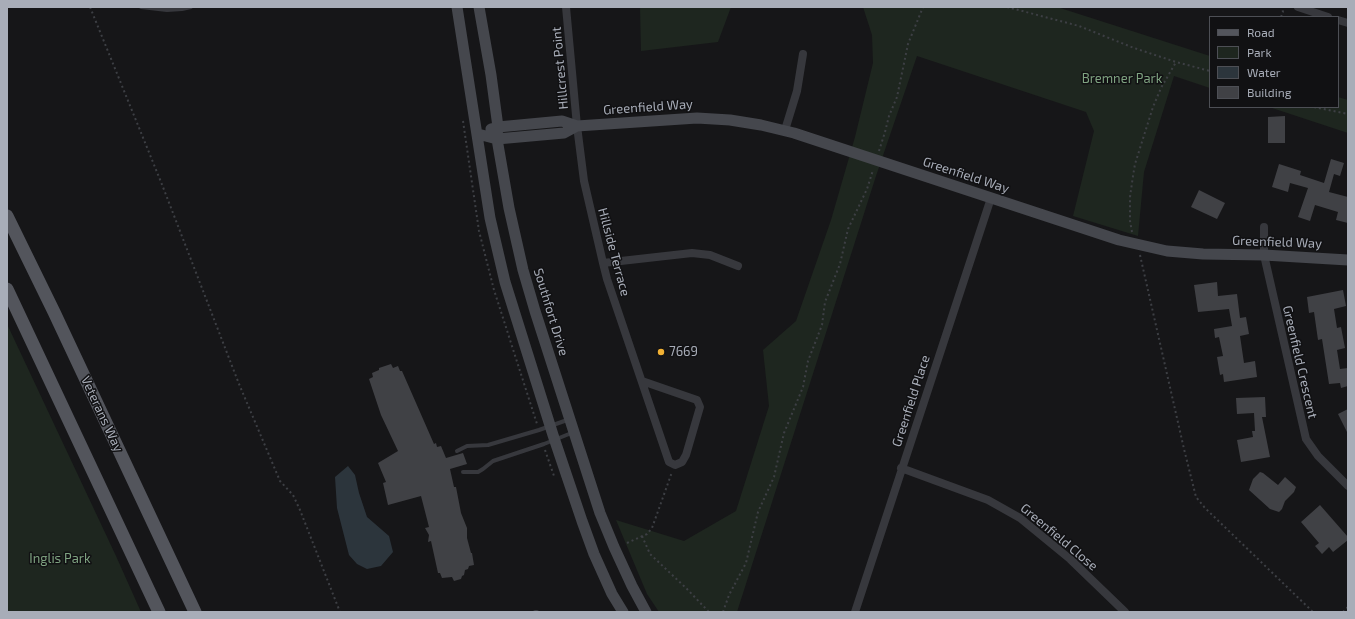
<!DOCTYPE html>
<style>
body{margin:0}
#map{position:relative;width:1355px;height:619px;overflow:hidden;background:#161618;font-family:"Exo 2",sans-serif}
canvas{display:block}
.frame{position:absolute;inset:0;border:8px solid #a8adb8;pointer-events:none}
.legend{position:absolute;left:1209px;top:16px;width:130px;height:92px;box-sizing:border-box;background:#111113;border:1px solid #4d4f55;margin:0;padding:5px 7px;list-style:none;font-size:12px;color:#a8adb8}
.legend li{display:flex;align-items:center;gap:8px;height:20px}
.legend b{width:20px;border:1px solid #4d4f55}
</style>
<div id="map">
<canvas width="1355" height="619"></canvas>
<div class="frame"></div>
<ul class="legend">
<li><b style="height:5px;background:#53555c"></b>Road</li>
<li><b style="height:11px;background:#1e261f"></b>Park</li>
<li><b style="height:11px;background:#2c353c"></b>Water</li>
<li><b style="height:11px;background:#404145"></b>Building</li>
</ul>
</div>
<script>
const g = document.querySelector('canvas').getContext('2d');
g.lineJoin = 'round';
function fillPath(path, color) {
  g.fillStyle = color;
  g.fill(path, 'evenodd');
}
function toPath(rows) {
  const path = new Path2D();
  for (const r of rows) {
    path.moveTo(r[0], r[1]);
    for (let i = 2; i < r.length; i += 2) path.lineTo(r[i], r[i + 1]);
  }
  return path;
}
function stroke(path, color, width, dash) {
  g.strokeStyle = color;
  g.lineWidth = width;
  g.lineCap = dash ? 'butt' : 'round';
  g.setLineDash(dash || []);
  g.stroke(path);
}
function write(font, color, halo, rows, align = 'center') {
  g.font = font + ' "Exo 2",sans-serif';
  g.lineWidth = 3;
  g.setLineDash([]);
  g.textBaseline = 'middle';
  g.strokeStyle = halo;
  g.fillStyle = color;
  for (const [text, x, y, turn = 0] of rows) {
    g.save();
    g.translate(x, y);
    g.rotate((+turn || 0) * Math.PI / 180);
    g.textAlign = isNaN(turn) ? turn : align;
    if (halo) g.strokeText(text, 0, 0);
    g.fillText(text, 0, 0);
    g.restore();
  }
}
const green = toPath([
 [640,7,731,7,718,42,641,51],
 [863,7,1057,7,1210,56,1210,88,1174,76,1144,172,1138,236,1073,216,1094,131,1086,112,917,56,876,176,737,612,659,612,647,594,616,520,684,541,736,511,769,406,763,350,796,321,831,220,855,137,873,63,872,35],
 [1338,97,1348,100,1348,133,1269,107,1338,107],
 [7,324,116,556,141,612,7,612]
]);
const water = toPath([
 [348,466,355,475,359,493,367,517,389,536,393,552,381,566,367,569,357,564,349,555,337,508,335,477]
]);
const building = toPath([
 [1285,116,1285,143,1268,143,1268,117],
 [1331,159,1344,163,1340,176,1334,174,1329,192,1348,197,1348,223,1336,220,1338,212,1315,205,1310,221,1298,217,1308,188,1290,183,1288,192,1272,187,1279,164,1301,171,1300,175,1324,183],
 [1199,190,1225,203,1217,219,1191,207],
 [1217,282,1218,296,1237,294,1240,318,1246,317,1249,334,1240,336,1244,363,1255,361,1257,377,1224,382,1223,374,1220,375,1217,357,1223,356,1219,337,1215,338,1214,329,1232,326,1229,309,1198,312,1194,285],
 [1343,290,1346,306,1334,309,1337,328,1341,327,1345,348,1337,350,1340,369,1348,368,1348,386,1341,388,1340,383,1329,384,1322,339,1318,340,1314,312,1309,313,1307,297],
 [391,364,393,368,398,366,400,371,402,371,434,444,436,443,437,447,441,446,446,458,463,453,467,464,450,469,454,487,456,487,461,513,467,528,467,538,471,553,472,553,474,565,469,566,468,569,465,570,464,575,462,576,461,579,454,581,452,577,442,578,440,573,438,573,431,541,428,542,429,535,425,528,429,527,421,496,388,505,383,483,386,482,378,463,398,451,381,415,369,379,373,377,372,373,379,370,379,368],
 [1265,397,1266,417,1262,417,1270,457,1241,462,1237,440,1253,437,1252,431,1255,431,1254,413,1237,414,1236,398],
 [1348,409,1348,434,1338,414],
 [1260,472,1263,473,1278,485,1285,477,1296,487,1294,492,1285,501,1282,509,1279,512,1270,509,1249,490,1253,479],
 [1320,505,1348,537,1348,540,1333,552,1329,547,1322,554,1315,546,1319,543,1301,522]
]);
const path = toPath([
 [90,7,161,182,239,384,280,481,293,495,300,510,340,612],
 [1007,7,1079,26,1134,48,1176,62,1210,71],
 [1281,17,1283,12,1282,7],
 [1314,107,1348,114],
 [463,121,479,231,494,290,537,424],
 [879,151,885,132,889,116,897,97,908,44,923,7],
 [1132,232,1130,221,1130,197,1133,176,1135,164,1153,107,1161,88,1176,62],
 [1140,255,1184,449,1196,497,1205,508,1313,612],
 [545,450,554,476],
 [642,536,650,554,686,588,709,612],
 [627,543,647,534,652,528,672,472],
 [723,612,729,595,746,563,758,512,774,477,784,433,803,387,808,361,822,325,825,302,840,264,848,229,867,189,873,170],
 [1343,612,1348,607]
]);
const lane = toPath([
 [141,7,167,10,182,9,191,7],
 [457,451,467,446,488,445,539,430,570,419],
 [463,472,478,472,483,469,493,461,544,444,574,432],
 [535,612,537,612]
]);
const street = toPath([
 [566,7,577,126,584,181,603,263,607,279,669,462,675,465,682,462,686,455,700,407,697,400,642,381],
 [1298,7,1328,17],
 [1338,20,1348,23],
 [785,130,797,91,803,54],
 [1264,227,1264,255,1306,439,1318,456,1348,486],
 [603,263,692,253,710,255,738,266],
 [901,468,988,500,1020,518,1070,559,1125,612],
 [855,612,991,198]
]);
const secondary = toPath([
 [457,7,490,218,505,282,553,435,582,521,594,554,612,594,623,612],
 [479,7,491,75,498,127,497,139,509,208,523,270,535,311,600,513,614,547,632,586,646,612],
 [491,129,498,127,562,121,577,126],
 [478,134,497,139,564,133,577,126,697,118,730,120,761,125,794,133,1119,240,1167,251,1203,254,1264,255,1348,260]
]);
const primary = toPath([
 [7,216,54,312,195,612],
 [7,289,159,612]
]);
const markers = [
 [661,352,4,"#f2b134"]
];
const streetNames = [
 ["Hillcrest Point",560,68,-95],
 ["Greenfield Way",648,107,-4],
 ["Greenfield Way",966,175,18],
 ["Greenfield Way",1277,242,2],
 ["Hillside Terrace",614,252,75],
 ["Southfort Drive",551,312,73],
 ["Greenfield Crescent",1300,362,77],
 ["Greenfield Place",911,401,-72],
 ["Veterans Way",102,414,65],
 ["Greenfield Close",1059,537,40]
];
const parkNames = [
 ["Bremner Park",1122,79],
 ["Inglis Park",60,559]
];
const poiNames = [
 ["7669",669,352]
];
fillPath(green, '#1e261f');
fillPath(water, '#2c353c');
fillPath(building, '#404145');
stroke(path, '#3d3f44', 2, [2, 3]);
stroke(lane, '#37383d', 4);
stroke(street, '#37383d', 8);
stroke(secondary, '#45474d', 11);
stroke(primary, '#53555c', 13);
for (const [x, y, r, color] of markers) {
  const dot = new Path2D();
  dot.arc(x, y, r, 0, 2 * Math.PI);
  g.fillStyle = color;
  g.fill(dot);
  stroke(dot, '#111113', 1.5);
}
write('13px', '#a8adb8', '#111113', streetNames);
write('13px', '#7fa381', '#111113', parkNames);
write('13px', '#a8adb8', '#111113', poiNames, 'left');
</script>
